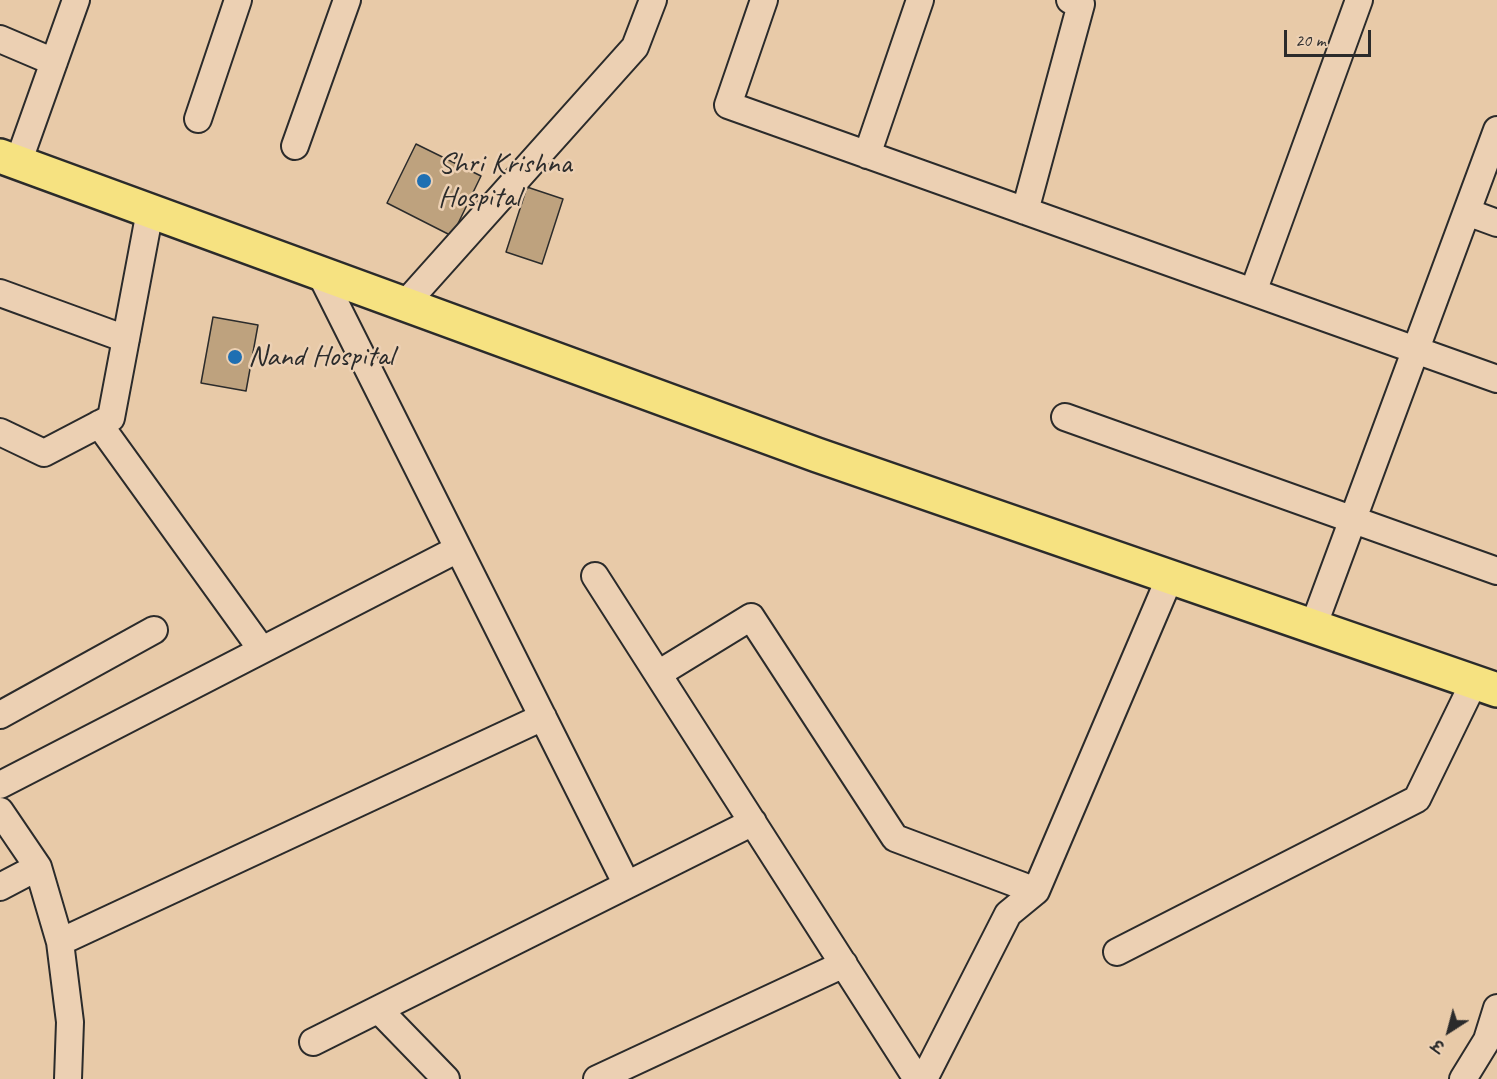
<!DOCTYPE html>
<meta charset="utf-8">
<style>
body{margin:0}
#map{position:relative;width:1497px;height:1079px;overflow:hidden;background:#e8caa8;font-family:Caveat,"Playpen Sans Deva",sans-serif}
canvas{display:block}
.north{position:absolute;left:1419px;top:1001px;width:60px;height:60px;-webkit-text-stroke:4px #ecd0b3;paint-order:stroke;rotate:216deg;font-size:16px;font-weight:700;line-height:24px;text-align:center;color:#2b2b2b}
.north::after{content:'';display:block;margin:auto;width:21px;height:27px;background:#2b2b2b;clip-path:polygon(50% 0,100% 100%,50% 72%,0 100%)}
.scale{position:absolute;left:1284px;top:30px;width:87px;height:27px;box-sizing:border-box;border:3px solid #2b2b2b;border-top:0;padding-left:8px;font-size:18px;line-height:21px;white-space:nowrap;color:#2b2b2b;-webkit-text-stroke:4px #ecd0b3;paint-order:stroke}
</style>
<div id="map">
<canvas width="1497" height="1079"></canvas>
<div class="north">उ</div>
<div class="scale">20 m</div>
</div>
<script>
const g = document.querySelector('canvas').getContext('2d');
g.lineJoin = 'round';
function fillPath(path, color) {
  g.fillStyle = color;
  g.fill(path, 'evenodd');
}
function toPath(rows) {
  const path = new Path2D();
  for (const r of rows) {
    path.moveTo(r[0], r[1]);
    for (let i = 2; i < r.length; i += 2) path.lineTo(r[i], r[i + 1]);
  }
  return path;
}
function stroke(path, color, width, dash) {
  g.strokeStyle = color;
  g.lineWidth = width;
  g.lineCap = dash ? 'butt' : 'round';
  g.setLineDash(dash || []);
  g.stroke(path);
}
function write(font, color, halo, rows, align = 'center') {
  g.font = font + ' Caveat,sans-serif';
  g.lineWidth = 5;
  g.setLineDash([]);
  g.textBaseline = 'middle';
  g.strokeStyle = halo;
  g.fillStyle = color;
  for (const [text, x, y, turn = 0] of rows) {
    g.save();
    g.translate(x, y);
    g.rotate((+turn || 0) * Math.PI / 180);
    g.textAlign = isNaN(turn) ? turn : align;
    if (halo) g.strokeText(text, 0, 0);
    g.fillText(text, 0, 0);
    g.restore();
  }
}
const building = toPath([
 [416,144,481,176,452,236,387,203,416,144],
 [527,187,563,199,542,264,506,252,527,187],
 [213,317,258,325,246,391,201,383,213,317]
]);
const street = toPath([
 [764,0,728,105,1497,379],
 [0,39,54,62],
 [198,119,238,0],
 [295,146,347,0],
 [867,155,920,0],
 [18,163,76,0],
 [1025,211,1081,4,1070,0],
 [1467,212,1497,223],
 [320,273,627,885],
 [1253,292,1359,0],
 [0,293,126,339],
 [405,304,635,47,653,0],
 [1065,417,1497,571],
 [99,424,262,650],
 [0,432,44,453,111,418,150,211],
 [595,576,917,1079],
 [1313,627,1497,130],
 [658,674,751,617,895,838,1036,891],
 [0,715,154,630],
 [0,785,458,549],
 [0,811,38,867,60,942,70,1022,68,1079],
 [0,887,38,867],
 [60,942,543,717],
 [1117,952,1417,799,1474,682],
 [379,1010,446,1079],
 [313,1042,753,822],
 [597,1079,844,964],
 [924,1079,1008,914,1036,891,1170,577],
 [1463,1079,1487,1040,1497,1008]
]);
const highway = toPath([
 [0,156,817,455,1497,690]
]);
const markers = [
 [424,181,8,"#1f6fb2"],
 [235,357,8,"#1f6fb2"]
];
const poiNames = [
 ["Shri Krishna",438,164],
 ["Hospital",438,198],
 ["Nand Hospital",248,357]
];
fillPath(building, '#bea27e');
stroke(building, '#2b2b2b', 1.5);
stroke(street, '#2b2b2b', 30);
stroke(highway, '#2b2b2b', 38);
stroke(street, '#ecd0b3', 26);
stroke(highway, '#f6e281', 33);
for (const [x, y, r, color] of markers) {
  const dot = new Path2D();
  dot.arc(x, y, r, 0, 2 * Math.PI);
  g.fillStyle = color;
  g.fill(dot);
  stroke(dot, '#ecd0b3', 2);
}
write('30px', '#2b2b2b', '#ecd0b3', poiNames, 'left');
</script>
